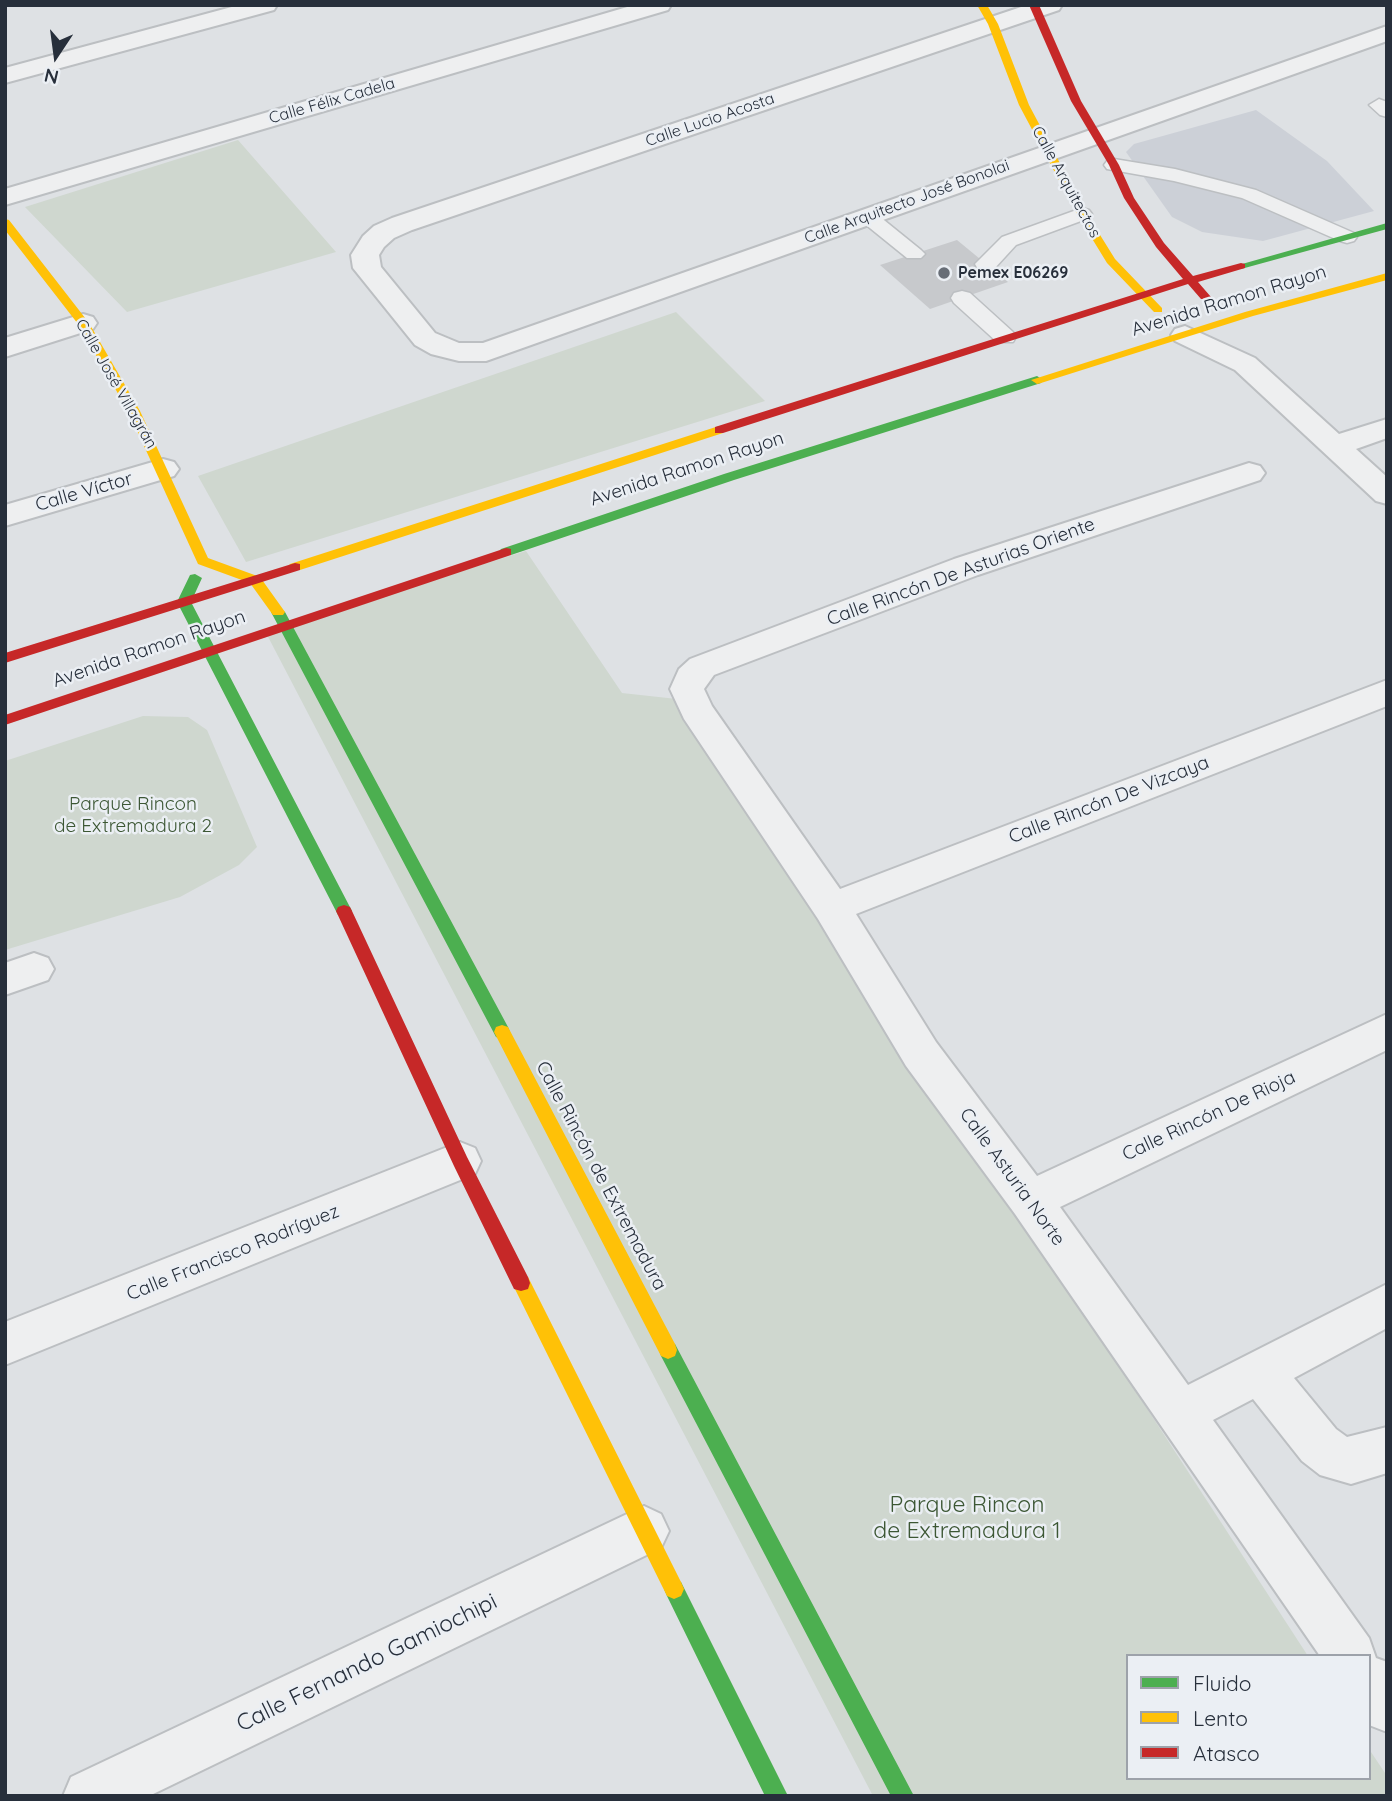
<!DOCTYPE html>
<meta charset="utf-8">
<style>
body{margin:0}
#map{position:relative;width:1392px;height:1801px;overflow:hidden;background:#dee1e4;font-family:Quicksand,sans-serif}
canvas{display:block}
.frame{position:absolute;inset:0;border:7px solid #272f3b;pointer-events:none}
.legend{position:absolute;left:1126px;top:1654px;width:245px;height:126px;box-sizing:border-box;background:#ebeff4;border:2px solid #9da2aa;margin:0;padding:9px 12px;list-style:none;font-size:21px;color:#272f3b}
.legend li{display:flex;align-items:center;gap:14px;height:35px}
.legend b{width:35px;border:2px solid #9da2aa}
.north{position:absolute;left:21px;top:21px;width:70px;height:70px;-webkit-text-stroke:5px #ebeff4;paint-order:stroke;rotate:193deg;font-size:19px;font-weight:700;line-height:28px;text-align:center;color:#272f3b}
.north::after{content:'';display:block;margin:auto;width:24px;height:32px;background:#272f3b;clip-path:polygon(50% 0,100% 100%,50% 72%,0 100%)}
</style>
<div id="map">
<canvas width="1392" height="1801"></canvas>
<div class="frame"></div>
<ul class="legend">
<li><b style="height:9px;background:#4caf50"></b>Fluido</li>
<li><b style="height:9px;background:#ffc107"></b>Lento</li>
<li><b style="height:9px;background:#c62828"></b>Atasco</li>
</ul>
<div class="north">N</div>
</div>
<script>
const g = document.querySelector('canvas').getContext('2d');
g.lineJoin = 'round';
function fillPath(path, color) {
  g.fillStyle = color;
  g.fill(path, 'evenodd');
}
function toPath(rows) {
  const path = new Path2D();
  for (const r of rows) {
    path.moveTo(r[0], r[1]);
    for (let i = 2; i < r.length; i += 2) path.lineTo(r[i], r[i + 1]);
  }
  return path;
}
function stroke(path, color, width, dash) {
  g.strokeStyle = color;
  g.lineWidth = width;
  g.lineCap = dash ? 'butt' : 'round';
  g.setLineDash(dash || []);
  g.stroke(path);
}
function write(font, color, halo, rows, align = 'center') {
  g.font = font + ' Quicksand,sans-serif';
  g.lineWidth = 5;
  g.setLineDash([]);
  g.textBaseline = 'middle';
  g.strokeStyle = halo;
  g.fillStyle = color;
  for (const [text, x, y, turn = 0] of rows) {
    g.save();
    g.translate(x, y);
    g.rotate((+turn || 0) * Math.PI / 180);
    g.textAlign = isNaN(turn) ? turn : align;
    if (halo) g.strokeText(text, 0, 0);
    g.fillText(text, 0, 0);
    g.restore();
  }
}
const built = toPath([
 [1256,110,1327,161,1374,211,1263,241,1202,232,1172,217,1126,152,1134,144]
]);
const green = toPath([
 [238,140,336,252,127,312,25,207],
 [676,312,765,401,246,562,198,476],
 [526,551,622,693,686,700,1308,1656,1128,1656,1128,1778,1369,1778,1369,1749,1387,1776,1387,1796,873,1796,265,631],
 [143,716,188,717,207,730,257,847,239,865,180,897,5,950,5,761]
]);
const building = toPath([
 [957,240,1008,282,930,309,880,265]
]);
const lane = toPath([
 [1379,99,1387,102,1387,117,1380,115,1369,105,1379,99],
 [1114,159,1175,169,1256,190,1354,233,1357,237,1354,241,1347,243,1340,241,1242,198,1174,181,1107,169,1104,165,1107,161,1114,159],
 [1082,208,1089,210,1092,214,1089,218,1016,245,994,269,978,269,975,264,1002,237,1082,208],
 [867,210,874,212,921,250,925,254,921,258,907,258,860,220,857,216,860,212,867,210],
 [962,291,970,293,1013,332,1016,337,1013,342,997,342,954,303,951,298,954,293,962,291]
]);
const street = toPath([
 [239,5,277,5,274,10,5,83,5,68,239,5],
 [634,5,671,5,668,10,5,205,5,189,634,5],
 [1027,5,1062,5,1059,10,412,230,394,238,384,247,379,255,381,267,435,333,459,343,483,343,1387,26,1387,41,486,361,459,361,431,354,415,345,353,268,351,255,363,236,374,226,392,218,1027,5],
 [83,314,93,317,97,323,93,329,5,357,5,338,83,314],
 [1185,326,1255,358,1339,434,1387,419,1387,438,1356,449,1387,477,1387,504,1376,501,1235,370,1175,341,1171,335,1175,329,1185,326],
 [163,459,174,462,179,469,174,476,5,526,5,505,163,459],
 [1249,463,1260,466,1265,473,1260,480,978,575,714,675,704,689,712,706,840,889,1387,680,1387,706,856,914,936,1042,1037,1176,1387,1014,1387,1050,1060,1207,1188,1385,1387,1284,1387,1328,1294,1378,1336,1429,1347,1437,1387,1427,1387,1473,1351,1484,1320,1475,1302,1461,1253,1399,1213,1420,1369,1638,1376,1658,1387,1662,1387,1732,1369,1725,1369,1656,1320,1656,1015,1214,906,1066,818,919,684,719,670,689,679,669,690,659,954,559,1249,463],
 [34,953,48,958,54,969,48,980,5,995,5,963,34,953],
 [460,1142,475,1148,481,1161,475,1174,5,1365,5,1322,460,1142],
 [644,1506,661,1514,669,1531,661,1548,149,1796,63,1796,71,1777,644,1506]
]);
const fast = toPath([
 [1387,223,1387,229,1241,269,1235,266,1387,223],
 [1037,376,1043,380,1041,383,734,480,511,555,501,555,499,552,501,549,724,474,1037,376],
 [195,574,202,578,191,602,352,911,350,915,338,915,177,602,190,575,195,574],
 [278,607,285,612,508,1027,510,1032,508,1037,502,1039,496,1037,271,612,278,607],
 [668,1341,675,1344,914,1796,891,1796,661,1356,659,1350,661,1344,668,1341],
 [674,1579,681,1582,788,1796,765,1796,667,1596,664,1589,667,1582,674,1579]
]);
const slow = toPath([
 [977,5,987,5,998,24,1029,105,1087,214,1115,259,1162,308,1162,312,1154,312,1107,263,1077,214,1019,105,988,24,977,5],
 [5,219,9,220,89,323,140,411,208,558,260,577,285,612,283,615,273,615,250,583,198,564,128,411,78,324,5,230,5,219],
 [1387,273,1387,280,1253,316,1041,383,1037,384,1031,380,1245,312,1387,273],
 [719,426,723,427,723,433,300,570,290,570,288,567,290,564,719,426],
 [502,1025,508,1027,675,1344,677,1350,675,1356,668,1359,661,1356,494,1032,496,1027,502,1025],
 [521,1275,528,1277,681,1582,684,1589,681,1596,674,1599,667,1596,512,1283,514,1277,521,1275]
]);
const jam = toPath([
 [1029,5,1039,5,1081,101,1119,165,1134,198,1164,243,1193,276,1241,263,1245,264,1245,268,1198,282,1211,297,1209,299,1201,299,1188,284,723,433,715,433,715,427,1183,279,1156,247,1124,198,1109,165,1071,101,1029,5],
 [506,548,511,549,511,555,5,725,5,715,506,548],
 [295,563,300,564,300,570,5,663,5,653,295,563],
 [344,905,350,907,352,911,467,1157,528,1277,530,1283,528,1289,521,1291,514,1289,454,1166,336,911,338,907,344,905]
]);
const markers = [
 [944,273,7,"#676d76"]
];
const farStreetnames = [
 ["Calle Félix Cadela",332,101,-16],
 ["Calle Lucio Acosta",710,120,-19],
 ["Calle Arquitectos",1066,182,61],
 ["Calle Arquitecto José Bonolai",907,202,-20],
 ["Calle José Villagrán",116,384,60]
];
const farPoinames = [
 ["Pemex E06269",958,273]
];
const streetNames = [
 ["Avenida Ramon Rayon",1229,301,-17],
 ["Avenida Ramon Rayon",687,469,-18],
 ["Calle Víctor",84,492,-16],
 ["Calle Rincón De Asturias Oriente",961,572,-20],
 ["Avenida Ramon Rayon",149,649,-19],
 ["Calle Rincón De Vizcaya",1109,800,-21],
 ["Calle Rincón De Rioja",1209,1116,-25],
 ["Calle Rincón de Extremadura",601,1176,62],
 ["Calle Asturia Norte",1012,1177,54],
 ["Calle Francisco Rodríguez",233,1253,-22]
];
const parkNames = [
 ["Parque Rincon",133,804],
 ["de Extremadura 2",133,826]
];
const nearParknames = [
 ["Parque Rincon",967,1505],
 ["de Extremadura 1",967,1531]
];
const nearStreetnames = [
 ["Calle Fernando Gamiochipi",367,1663,-26]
];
fillPath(built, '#ccd0d7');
fillPath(green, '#cfd7cf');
fillPath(building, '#c7c9cc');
stroke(lane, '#bcbfc2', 3);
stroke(street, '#bcbfc2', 4);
fillPath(lane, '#eeeff0');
fillPath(street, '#eeeff0');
fillPath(fast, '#4caf50');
fillPath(slow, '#ffc107');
fillPath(jam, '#c62828');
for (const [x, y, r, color] of markers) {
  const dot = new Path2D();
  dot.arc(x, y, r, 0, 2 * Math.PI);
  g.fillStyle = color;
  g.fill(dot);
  stroke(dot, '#ebeff4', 2.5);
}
write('16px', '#272f3b', '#ebeff4', farStreetnames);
write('bold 16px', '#272f3b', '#ebeff4', farPoinames, 'left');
write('19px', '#272f3b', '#ebeff4', streetNames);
write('19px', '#3c5734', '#ebeff4', parkNames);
write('23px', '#3c5734', '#ebeff4', nearParknames);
write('23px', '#272f3b', '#ebeff4', nearStreetnames);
</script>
